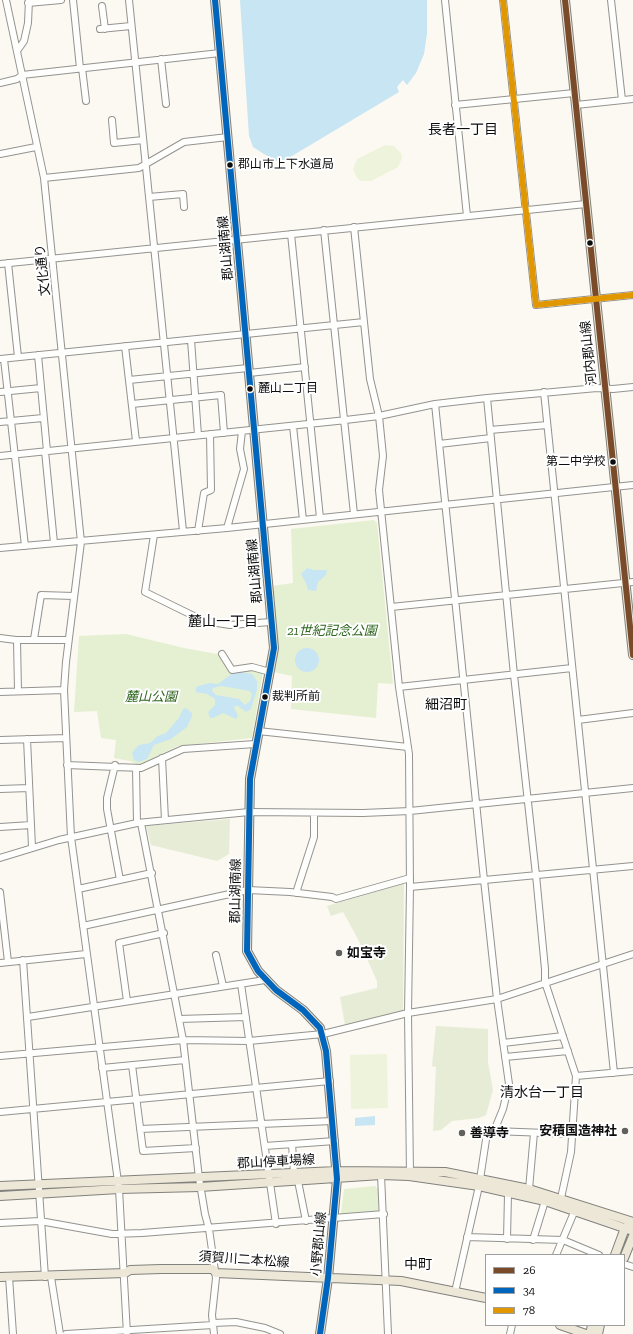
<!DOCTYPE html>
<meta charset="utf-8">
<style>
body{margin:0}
#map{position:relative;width:633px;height:1334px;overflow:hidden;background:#fbf9f1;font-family:"Zilla Slab",serif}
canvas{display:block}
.legend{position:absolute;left:485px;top:1254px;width:140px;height:72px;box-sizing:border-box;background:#fff;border:1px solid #9e9e9e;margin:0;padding:5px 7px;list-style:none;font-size:12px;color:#0d0d0d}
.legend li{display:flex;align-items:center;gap:8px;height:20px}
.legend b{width:20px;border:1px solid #9e9e9e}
</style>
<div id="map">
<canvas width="633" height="1334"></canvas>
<ul class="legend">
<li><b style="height:5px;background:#7a4b2a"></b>26</li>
<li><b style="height:5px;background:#0065bd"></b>34</li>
<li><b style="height:5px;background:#e09701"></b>78</li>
</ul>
</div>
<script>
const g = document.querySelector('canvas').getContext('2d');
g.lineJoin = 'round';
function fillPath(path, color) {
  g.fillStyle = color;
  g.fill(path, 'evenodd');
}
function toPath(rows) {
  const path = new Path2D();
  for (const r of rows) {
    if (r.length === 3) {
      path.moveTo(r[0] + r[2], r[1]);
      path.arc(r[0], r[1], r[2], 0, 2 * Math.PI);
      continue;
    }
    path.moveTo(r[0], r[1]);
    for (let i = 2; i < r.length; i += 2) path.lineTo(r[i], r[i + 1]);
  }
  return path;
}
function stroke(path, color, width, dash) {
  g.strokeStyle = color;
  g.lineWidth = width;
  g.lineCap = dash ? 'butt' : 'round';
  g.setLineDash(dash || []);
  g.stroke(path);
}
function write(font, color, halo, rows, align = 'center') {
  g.font = font + ' "Zilla Slab","Noto Sans JP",serif';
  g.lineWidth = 4;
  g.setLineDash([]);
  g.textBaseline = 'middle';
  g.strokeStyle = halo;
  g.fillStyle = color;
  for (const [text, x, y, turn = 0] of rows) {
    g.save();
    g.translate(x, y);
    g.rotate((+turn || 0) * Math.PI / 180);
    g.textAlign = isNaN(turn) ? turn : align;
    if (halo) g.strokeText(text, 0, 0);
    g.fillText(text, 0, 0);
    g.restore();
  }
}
const green = toPath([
 [374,520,377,523,393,684,378,683,376,718,291,709,292,676,274,672,278,650,272,586,293,583,291,529],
 [126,634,184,648,217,654,233,672,252,669,263,672,252,738,178,746,138,765,130,761,114,758,116,740,101,738,97,711,74,712,79,636],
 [375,1186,378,1189,379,1213,341,1214,344,1189]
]);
const cemetery = toPath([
 [230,819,229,854,217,861,151,845,146,826],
 [404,883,403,1011,345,1025,340,997,377,988,377,981,358,939,343,912,331,916,327,906],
 [436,1026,488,1029,488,1062,493,1090,486,1115,479,1118,452,1121,441,1130,433,1131,436,1067,432,1066]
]);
const pitch = toPath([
 [385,145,394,146,401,153,402,158,398,167,371,181,361,181,357,178,353,169,357,159],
 [387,1054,388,1108,351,1109,350,1055]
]);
const water = toPath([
 [240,0,427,0,427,34,424,54,416,73,407,85,403,80,397,87,399,92,292,156,282,161,275,161,253,147,249,136],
 [307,568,314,570,327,570,326,575,318,582,316,591,308,590,306,583,301,574],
 [307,660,12],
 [241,672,252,674,257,681,257,689,251,709,246,712,238,706,235,706,234,708,238,716,236,719,223,713,213,718,210,718,208,712,215,705,215,699,207,694,196,692,196,687,209,683,218,684,233,673],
 [221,686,250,691,252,694,250,701,245,705,239,699,216,695,212,691,213,688],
 [186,708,192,713,192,716,187,727,171,739,154,745,147,759,139,762,134,760,132,753,136,748,139,745,150,743,158,736,166,733,179,718,183,709],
 [375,1116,375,1125,355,1126,355,1118]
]);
const minor = toPath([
 [6,0,44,178,81,542,66,662,64,690,71,837,119,1189,127,1334],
 [73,0,80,68],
 [129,0,183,531],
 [445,0,467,216],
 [503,0,536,305,633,295],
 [611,0,622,100],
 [28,3,61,0],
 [102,6,105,29],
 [100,29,131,26],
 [17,51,24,41,28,23,29,0],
 [161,59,166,104],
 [82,68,86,101],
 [0,83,17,79,22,75,220,53],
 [455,105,574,93],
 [576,105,633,99],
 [112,120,114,143,143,140],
 [0,154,36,147],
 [44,178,139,168,184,142,228,137],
 [149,197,183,194,184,207],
 [354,227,370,379,379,416,383,456,379,490,399,687,409,754,410,887,408,1013,410,1175],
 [324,230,354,514],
 [291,234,320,518],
 [8,263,18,357],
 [0,264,586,204],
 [191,340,198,435],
 [125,346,136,441],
 [38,355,47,451],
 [0,359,364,322],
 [4,359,25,546],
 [249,373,305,367],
 [129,380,248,368],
 [0,392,41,388],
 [544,392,614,1073],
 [487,398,514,675,536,875,545,969,545,982,576,1076,571,1152,561,1198],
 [132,404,221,395,224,433],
 [435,404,484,880,497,999,509,1084,503,1109,494,1131],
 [0,422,43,418],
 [293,426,303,520],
 [490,430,547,425],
 [439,444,491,438],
 [45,451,54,543],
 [0,456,337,421,379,416,435,404,487,398,597,388,613,389,633,387],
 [227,528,244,469,240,449,242,431],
 [198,531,204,493,211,490,210,434],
 [154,535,145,592,204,621,230,625,271,622],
 [0,548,227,528,633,485],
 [391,607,633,582],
 [0,638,16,640,68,640],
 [34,639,41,595,74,596],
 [17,640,18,691],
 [222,654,232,670,252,667,270,672],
 [399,687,572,668],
 [0,692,64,690],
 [578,720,633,713],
 [258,731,408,747],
 [27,739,32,847],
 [0,740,66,738],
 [162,758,165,820],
 [67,765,141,768,183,749,255,744],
 [115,765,107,798,107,809,120,880],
 [136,768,137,823],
 [0,789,29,788],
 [141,823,183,1040,199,1178,205,1214,209,1229,216,1278,212,1315,214,1334],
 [0,827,31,825],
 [0,858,59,840,137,823,249,812,363,813,410,811,633,788],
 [410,887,633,866],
 [78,889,152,873],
 [0,892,8,962],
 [296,893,314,837,314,813],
 [83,926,248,890,290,892,332,897,336,899,410,878],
 [216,955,223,986],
 [23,960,45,1277],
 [0,963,86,954],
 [241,984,276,1224],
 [127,1001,119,943,164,933],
 [28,1017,265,980],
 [179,1019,246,1017],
 [503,1043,563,1036],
 [0,1056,183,1040,249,1041,323,1034,408,1013,497,999,633,954],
 [505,1057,568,1051],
 [132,1065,143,1151,196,1148],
 [102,1068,185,1060],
 [576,1076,633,1071],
 [0,1112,330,1081],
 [140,1129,333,1121],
 [292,1144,294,1173],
 [265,1146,335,1141],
 [381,1175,388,1334],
 [298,1181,306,1221],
 [529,1189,534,1133],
 [0,1223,40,1221,112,1234,142,1233,384,1214],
 [467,1237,563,1240,599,1255],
 [507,1239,508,1194],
 [533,1240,545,1201],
 [556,1255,575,1210],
 [624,1264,633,1267],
 [9,1277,13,1334],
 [51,1277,60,1334],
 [455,1292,479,1186,487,1133,494,1131,572,1134],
 [213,1323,236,1322,265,1328,280,1334],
 [66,1334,213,1325],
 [510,1334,512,1325]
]);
const major = toPath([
 [215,0,274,648,250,779,247,951,258,971,276,990,303,1010,320,1028,326,1051,337,1179,328,1278,320,1334],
 [565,0,633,655],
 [0,1186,337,1171,445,1172,529,1189,633,1222],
 [0,1196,119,1189,200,1187,381,1175,409,1176,479,1186,545,1201,633,1231],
 [615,1255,625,1228,629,1225],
 [624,1258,633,1236],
 [0,1277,125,1273,130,1270,161,1269,213,1269,216,1273,401,1281,486,1298],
 [560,1325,586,1334],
 [590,1334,592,1325],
 [598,1334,600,1325]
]);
const bus1 = toPath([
 [565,0,633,655]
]);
const bus2 = toPath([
 [215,0,274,648,250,779,247,951,258,971,276,990,303,1010,320,1028,326,1051,337,1179,328,1278,320,1334]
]);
const bus3 = toPath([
 [503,0,536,305,633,295]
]);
const markers = [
 [230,165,3.5,"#0d0d0d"],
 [590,243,3.5,"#0d0d0d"],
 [250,389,3.5,"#0d0d0d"],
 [613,462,3.5,"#0d0d0d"],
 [265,697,3.5,"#0d0d0d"],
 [339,953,4,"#60605d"],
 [625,1131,4,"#60605d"],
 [462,1133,4,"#60605d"]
];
const busNames = [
 ["郡山市上下水道局",238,165],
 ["麓山二丁目",258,389],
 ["第二中学校",606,462,"right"],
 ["裁判所前",272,697]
];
const streetNames = [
 ["郡山湖南線",226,248,-95],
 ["文化通り",43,270,-96],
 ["河内郡山線",589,353,-96],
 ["郡山湖南線",255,571,-95],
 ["郡山湖南線",236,891,-89],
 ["郡山停車場線",276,1162,-3],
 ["小野郡山線",319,1244,-85],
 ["須賀川二本松線",244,1260,4]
];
const parkNames = [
 ["21世紀記念公園",332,631],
 ["麓山公園",151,697]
];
const poiNames = [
 ["如宝寺",347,953],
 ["安積国造神社",617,1131,"right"],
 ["善導寺",470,1133]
];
const neighbourhoodNames = [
 ["長者一丁目",463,130],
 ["麓山一丁目",223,622],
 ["細沼町",446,705],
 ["清水台一丁目",542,1093],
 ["中町",418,1265]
];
fillPath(green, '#e4f0d1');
fillPath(cemetery, '#e7ecd6');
fillPath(pitch, '#eef4db');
fillPath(water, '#c8e5f4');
stroke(minor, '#949390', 8);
stroke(major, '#81817d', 10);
stroke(minor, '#fefefd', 6);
stroke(major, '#ede7d8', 8);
stroke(bus1, '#7a4b2a', 6);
stroke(bus2, '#0065bd', 6);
stroke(bus3, '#e09701', 6);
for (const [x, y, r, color] of markers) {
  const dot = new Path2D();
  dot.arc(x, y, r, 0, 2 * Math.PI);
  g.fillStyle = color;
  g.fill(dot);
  stroke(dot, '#fff', 1.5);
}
write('12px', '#0d0d0d', '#fff', busNames, 'left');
write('13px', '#0d0d0d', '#fff', streetNames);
write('italic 13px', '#2d651d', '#fff', parkNames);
write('bold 13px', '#0d0d0d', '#fff', poiNames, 'left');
write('14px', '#0d0d0d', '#fff', neighbourhoodNames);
</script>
